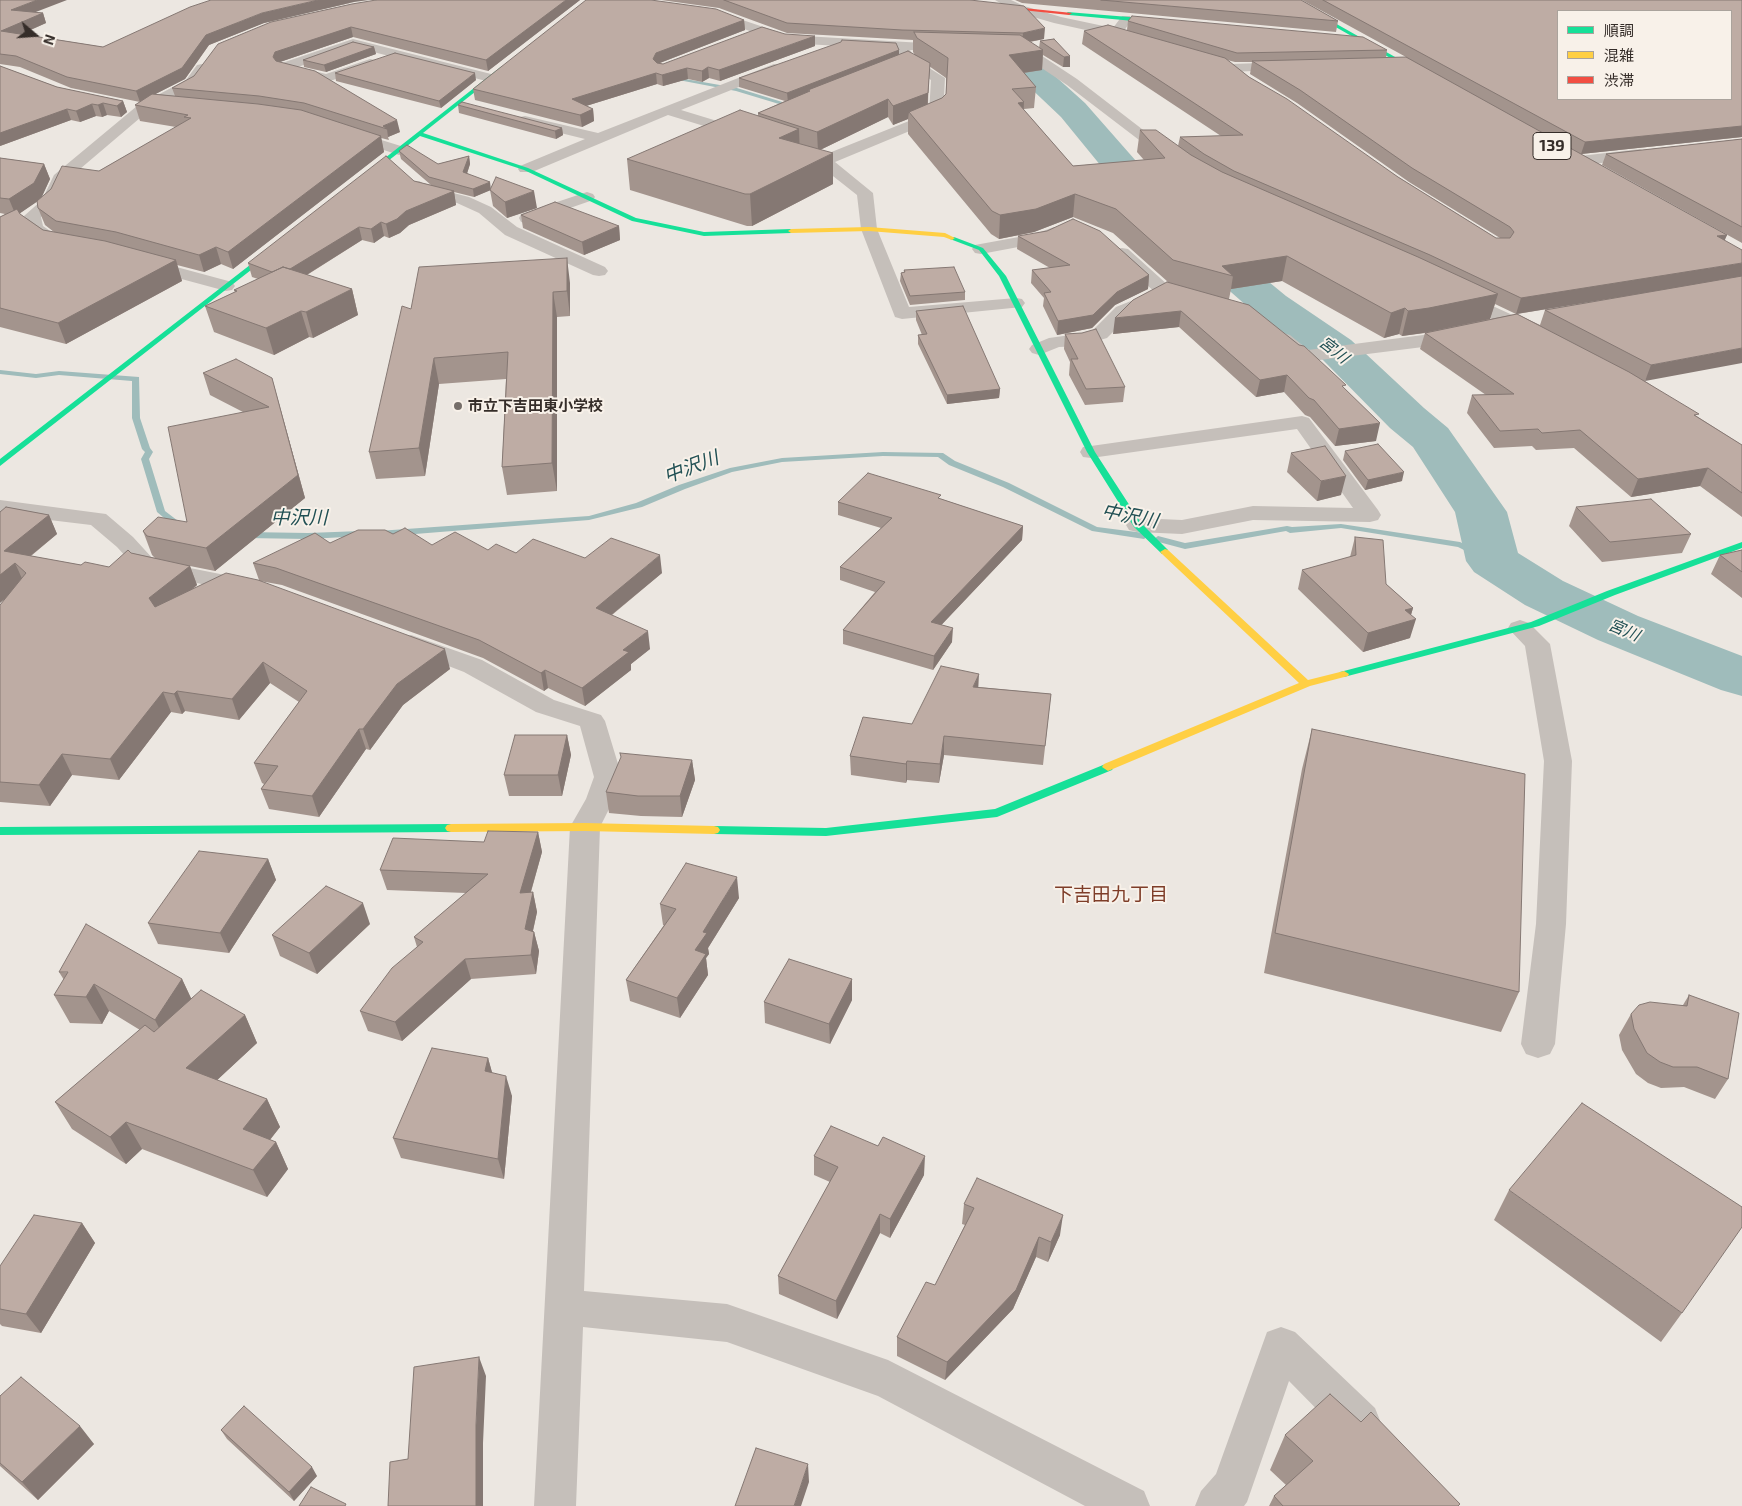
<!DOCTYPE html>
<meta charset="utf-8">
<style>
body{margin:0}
#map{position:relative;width:1742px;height:1506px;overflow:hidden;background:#ece7e1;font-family:"Exo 2","Noto Sans JP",sans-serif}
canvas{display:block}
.legend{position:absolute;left:1557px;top:10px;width:175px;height:90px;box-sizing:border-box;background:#f8f1e9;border:1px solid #aaa39c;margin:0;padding:6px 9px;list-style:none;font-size:15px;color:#352d29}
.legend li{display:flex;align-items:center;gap:10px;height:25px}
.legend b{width:25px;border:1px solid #aaa39c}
.north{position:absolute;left:10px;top:10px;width:50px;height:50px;-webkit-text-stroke:4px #f8f1e9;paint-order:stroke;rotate:108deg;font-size:14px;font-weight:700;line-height:20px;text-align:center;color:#352d29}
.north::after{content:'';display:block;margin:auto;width:18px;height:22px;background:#352d29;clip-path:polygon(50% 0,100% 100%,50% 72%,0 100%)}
</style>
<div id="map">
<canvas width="1742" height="1506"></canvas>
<ul class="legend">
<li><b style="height:6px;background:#16e098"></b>順調</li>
<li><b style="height:6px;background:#ffcf43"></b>混雑</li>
<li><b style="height:6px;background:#f24e42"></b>渋滞</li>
</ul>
<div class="north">N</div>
</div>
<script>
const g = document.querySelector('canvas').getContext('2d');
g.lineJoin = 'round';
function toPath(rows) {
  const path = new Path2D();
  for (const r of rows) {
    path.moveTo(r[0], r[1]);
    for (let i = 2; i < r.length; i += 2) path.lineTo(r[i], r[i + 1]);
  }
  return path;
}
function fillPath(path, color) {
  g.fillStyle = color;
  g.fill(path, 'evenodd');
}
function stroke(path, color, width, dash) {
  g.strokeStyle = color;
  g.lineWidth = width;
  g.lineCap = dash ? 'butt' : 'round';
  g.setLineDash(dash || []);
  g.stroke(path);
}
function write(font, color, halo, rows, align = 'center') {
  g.font = font + ' "Exo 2","Noto Sans JP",sans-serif';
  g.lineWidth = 4;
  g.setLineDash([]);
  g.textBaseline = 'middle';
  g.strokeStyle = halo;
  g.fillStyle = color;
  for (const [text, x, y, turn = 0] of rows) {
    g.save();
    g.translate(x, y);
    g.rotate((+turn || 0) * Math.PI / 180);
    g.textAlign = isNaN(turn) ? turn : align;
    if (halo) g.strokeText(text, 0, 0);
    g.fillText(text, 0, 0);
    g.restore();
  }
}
const stream = toPath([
 [668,76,737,88,792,105,789,107,736,91,668,78,668,76],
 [0,370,36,374,59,371,139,377,140,418,150,448,153,452,149,459,165,511,182,524,182,528,176,528,157,512,141,459,145,452,142,449,132,418,132,381,59,375,36,378,0,374,0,370],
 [883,452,943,453,955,461,1009,483,1097,527,1144,533,1148,536,1144,539,1092,531,1003,487,949,465,938,457,883,456,782,462,732,472,685,489,642,507,589,520,378,537,374,534,378,531,589,516,636,503,679,485,730,468,782,458,883,452],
 [1341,524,1460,542,1497,561,1493,564,1490,563,1458,547,1341,528,1290,533,1286,531,1185,549,1155,541,1154,539,1158,536,1185,543,1287,526,1292,527,1341,524],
 [361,531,364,532,364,536,308,539,246,538,242,535,246,532,308,533,361,531]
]);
const river = toPath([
 [903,0,936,0,1045,67,1085,103,1136,161,1185,213,1286,296,1351,340,1424,408,1448,428,1507,512,1518,553,1563,581,1638,616,1742,656,1742,696,1721,690,1598,640,1525,605,1474,572,1466,561,1455,512,1413,447,1390,428,1321,358,1256,314,1159,229,1110,177,1061,117,1023,81,907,6,903,0]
]);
const street = toPath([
 [995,0,1011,0,1024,6,1061,17,1113,28,1122,16,1130,16,1132,19,1124,31,1150,39,1151,42,1145,46,1113,36,1054,23,1016,12,995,0],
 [710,9,787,35,957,45,959,48,952,52,910,50,915,59,945,78,943,115,941,118,835,162,873,193,877,229,909,307,1016,298,1022,299,1025,303,1022,307,902,319,895,317,861,229,857,195,819,165,795,156,792,153,795,150,800,148,824,155,929,113,931,80,904,64,897,49,785,43,706,16,704,13,710,9],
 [353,39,495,75,497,78,490,82,354,47,298,67,326,74,370,59,375,60,377,63,375,66,327,82,279,70,277,67,279,64,353,39],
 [1010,45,1027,46,1077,79,1177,156,1174,159,1169,161,1164,159,1067,85,1019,53,1005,52,1003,49,1005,46,1010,45],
 [1289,62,1294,63,1296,66,1294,69,1232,72,1225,68,1232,64,1289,62],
 [202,64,209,68,196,86,147,112,67,180,55,205,41,217,43,226,63,240,68,241,71,245,68,249,62,250,51,248,29,232,24,216,42,200,54,175,137,106,186,80,197,65,202,64],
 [774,64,779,65,781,68,779,71,681,110,750,131,752,134,750,137,740,137,668,115,532,172,520,172,518,169,520,166,585,139,520,123,518,120,520,117,525,116,598,133,774,64],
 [346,129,404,147,407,150,404,153,399,155,341,136,339,133,341,130,346,129],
 [1640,149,1645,151,1648,154,1645,157,1580,166,1575,164,1572,161,1575,158,1580,156,1640,149],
 [419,181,430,187,469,197,491,207,517,227,605,267,608,271,605,275,599,276,593,275,505,235,479,213,457,203,418,193,411,186,413,183,419,181],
 [587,192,593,194,595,197,593,200,527,223,521,222,519,218,521,214,587,192],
 [1054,227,1060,228,1062,232,1060,236,1045,242,981,254,975,253,972,249,975,245,1035,234,1054,227],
 [1122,248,1128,249,1169,286,1200,294,1203,298,1200,302,1194,303,1157,294,1116,257,1113,253,1116,249,1122,248],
 [143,258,232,282,235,286,232,290,226,291,137,267,134,263,137,259,143,258],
 [1460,291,1543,329,1545,333,1543,337,1536,339,1529,337,1454,300,1451,296,1454,292,1460,291],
 [1146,295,1152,296,1155,300,1152,304,1130,315,1107,338,1080,346,1059,347,1039,355,1032,353,1029,349,1032,345,1049,338,1078,334,1093,330,1116,307,1146,295],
 [1460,327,1467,329,1469,333,1467,337,1423,347,1304,362,1297,360,1273,339,1276,335,1283,333,1290,335,1308,350,1423,335,1460,327],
 [1302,416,1309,418,1378,510,1381,515,1378,520,1370,522,1253,520,1182,534,1137,532,1129,530,1126,525,1129,520,1137,518,1182,520,1253,506,1353,508,1297,429,1091,458,1083,457,1080,452,1083,447,1091,446,1302,416],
 [0,500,106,514,133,537,155,561,250,580,259,582,262,587,259,592,250,594,139,571,117,547,91,525,0,514,0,500],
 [1520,620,1529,623,1550,644,1572,761,1566,924,1555,1044,1550,1054,1538,1058,1526,1054,1521,1044,1536,924,1544,761,1525,646,1508,628,1511,623,1520,620],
 [411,635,482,660,554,700,601,715,605,721,622,777,614,799,600,827,584,1291,727,1304,888,1360,1144,1491,1150,1506,1085,1506,878,1396,727,1342,583,1327,576,1506,534,1506,570,827,586,799,594,777,580,726,536,712,464,672,402,648,398,643,402,638,411,635],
 [1281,1327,1295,1332,1375,1408,1381,1423,1375,1438,1360,1444,1345,1438,1289,1381,1247,1502,1244,1506,1195,1506,1201,1491,1216,1474,1267,1332,1281,1327]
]);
const fast = toPath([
 [1288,0,1294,0,1427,75,1422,76,1288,0],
 [1067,12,1166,20,1169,22,1166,24,1069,15,1067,12],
 [502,66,504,69,423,133,528,168,636,218,704,232,791,229,794,231,791,233,704,236,632,221,524,170,420,136,361,182,357,182,357,180,502,66],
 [950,237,954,237,983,248,1006,276,1095,452,1141,523,1168,550,1168,554,1162,554,1134,527,1087,452,999,276,979,250,950,239,950,237],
 [277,244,283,245,0,466,0,459,277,244],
 [1742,542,1742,548,1615,595,1539,626,1344,677,1339,674,1340,672,1531,622,1607,591,1742,542],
 [1108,763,1114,767,1112,770,997,817,826,836,714,834,710,833,708,830,710,827,714,826,826,828,995,809,1108,763],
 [451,824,455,825,457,828,455,831,451,832,0,835,0,827,451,824]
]);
const slow = toPath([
 [869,227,945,233,955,238,952,240,944,237,869,231,791,233,788,231,791,229,869,227],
 [1165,549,1168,550,1308,680,1344,671,1349,674,1348,676,1310,686,1108,771,1102,767,1104,764,1299,683,1162,554,1160,552,1165,549],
 [585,823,714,826,718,827,720,830,718,833,714,834,585,831,451,832,447,831,445,828,447,825,451,824,585,823]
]);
const jam = toPath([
 [928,0,946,0,1072,13,1069,15,928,0]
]);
const wall = toPath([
 [0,0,35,12,43,13,46,23,22,34,103,47,354,2,264,23,209,45,185,79,155,94,175,96,172,88,194,76,271,22,580,0,488,71,353,37,280,62,400,132,388,137,389,140,381,138,384,152,233,269,221,264,204,272,177,265,182,281,66,344,0,327,0,217,5,214,0,213,0,158,44,164,50,179,41,197,99,171,176,127,140,121,135,105,140,102,71,88,20,67,0,64],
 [37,201,38,208,45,225,54,232,43,230,20,214,20,213],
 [661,0,970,0,1044,39,1030,42,1039,48,1040,41,1054,39,1070,67,1063,67,1043,55,1042,70,1024,73,1036,87,1034,108,1024,109,1024,110,1073,166,1144,160,1137,152,1140,130,1178,146,1180,137,1221,136,1082,44,1084,31,1127,30,1128,21,1387,50,1386,58,1406,57,1302,0,1742,0,1742,137,1581,154,1727,235,1724,240,1645,381,1698,417,1742,445,1742,517,1700,486,1631,497,1574,448,1536,450,1532,446,1494,448,1467,413,1472,395,1486,395,1420,349,1425,333,1402,336,1399,334,1384,338,1282,281,1231,289,1229,299,1345,389,1376,441,1335,446,1310,417,1305,415,1284,392,1256,397,1179,327,1113,334,1168,282,1113,233,1073,217,1034,232,999,239,991,234,908,134,908,119,893,125,888,117,820,150,833,184,752,226,747,226,630,190,627,159,758,116,758,113,785,101,739,87,739,78,899,50,899,54,915,55,913,52,913,40,787,33,719,8],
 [1227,60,1235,62,1252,62,1250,74,1297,103,1409,182,1500,238,1496,238,1398,177,1249,77],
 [929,66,946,78,946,94,942,98,928,104],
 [1632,295,1545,310,1540,325,1517,314],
 [1495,304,1516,314,1490,319],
 [1015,0,1301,0,1338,21,1336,32,1022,3],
 [744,20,745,30,660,63,663,64,815,46,720,81,709,78,702,82,688,79,663,86,657,84,586,106,593,109,594,121,582,127,475,100,473,89],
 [374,47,376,54,326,72,304,67,303,60],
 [0,66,57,87,123,101,127,112,121,117,107,115,102,117,96,116,80,122,71,120,0,146],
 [335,73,476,80,441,108,336,81],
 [458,105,562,128,563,135,556,139,459,113],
 [1742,139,1742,243,1602,165,1606,154],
 [399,151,438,164,469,156,470,164,467,173,491,189,537,208,507,218,493,206,490,190,474,197,454,192,456,205,409,225,400,233,389,238,384,236,374,243,362,240,307,275,352,289,358,315,313,338,309,337,274,355,214,332,205,306,235,292,234,290,258,279,252,277,248,263,414,181,431,185,401,159],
 [521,215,619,226,620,240,584,255,523,228],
 [1018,236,1149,275,1148,289,1115,305,1092,328,1057,335,1043,306,1044,298,1031,283,1032,270,1050,268,1017,249],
 [904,270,965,292,965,300,910,305,900,281,901,273,904,272],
 [570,283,570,316,557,317,557,491,507,495,502,467,506,379,439,384,425,476,376,479,369,452,411,309],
 [916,311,1000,389,999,398,947,404,918,344,918,335,922,335,916,320],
 [1065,334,1125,387,1123,402,1085,405,1069,375,1070,362,1064,349],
 [203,373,272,378,305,498,215,571,190,566,197,585,192,590,259,580,253,563,330,543,393,534,432,545,516,553,585,558,662,573,612,615,650,649,631,664,631,670,585,706,548,688,544,691,483,658,282,585,260,581,450,669,403,705,370,750,366,749,319,817,269,809,261,789,264,784,262,783,254,763,299,702,270,683,239,720,185,711,182,714,171,712,119,780,72,775,50,806,0,802,0,605,5,599,6,507,49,515,57,534,31,556,81,565,109,567,131,553,155,558,152,555,143,531,187,522,243,412,210,395],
 [1345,451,1402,481,1365,490,1343,460],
 [1291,453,1341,495,1317,501,1287,472],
 [941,499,1023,526,1022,540,941,625,952,642,933,670,843,644,843,630,875,592,840,580,840,567,881,528,838,515,838,502],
 [1576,507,1691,534,1682,553,1602,562,1569,526],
 [1355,537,1386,584,1413,608,1411,615,1410,638,1363,652,1298,589,1302,570,1350,557],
 [1742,550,1742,598,1711,574,1720,555],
 [978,687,1051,694,1043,765,944,755,939,783,907,780,906,783,851,775,850,756,912,724],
 [1312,729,1519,992,1501,1032,1264,973,1302,769],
 [567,735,571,755,562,796,509,796,504,775],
 [692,760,695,780,682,817,641,816,609,813,606,792],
 [538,832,542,852,531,892,533,892,537,912,533,931,534,932,539,951,536,974,471,979,402,1041,368,1031,360,1011,417,947,414,937,466,893,387,890,380,870,484,842],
 [268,859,276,880,229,953,158,944,148,923],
 [739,898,708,948,709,954,706,958,708,975,680,1018,630,1001,626,980,664,925,663,925,660,904],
 [370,924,317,974,280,956,272,935],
 [59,972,182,979,191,998,245,1015,257,1043,217,1080,267,1099,280,1127,270,1140,276,1142,288,1169,267,1197,142,1149,126,1164,72,1129,55,1102,140,1030,109,1011,102,1024,70,1023,54,995,64,980],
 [852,979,852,1000,830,1044,765,1023,764,1002],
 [1689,995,1728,1079,1715,1099,1684,1087,1661,1088,1648,1083,1636,1074,1622,1050,1619,1035,1631,1014,1683,1005],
 [488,1058,492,1073,512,1096,504,1179,401,1158,393,1138],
 [814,1156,924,1175,890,1238,880,1233,837,1319,779,1294,778,1276,830,1182,814,1175],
 [1509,1190,1682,1313,1661,1342,1494,1220],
 [964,1204,1060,1235,1048,1262,1036,1257,1013,1309,945,1380,897,1356,897,1337,935,1285,965,1225,962,1224],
 [82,1223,95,1243,41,1333,2,1326,0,1324,0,1266],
 [0,1396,94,1444,38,1500,0,1466],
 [221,1430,317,1476,294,1501,227,1439],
 [1285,1435,1459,1506,1269,1506,1274,1496,1286,1485,1270,1470]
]);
const shadedWall = toPath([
 [37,0,67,0,15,20,11,10],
 [318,0,369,0,354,2,264,23,209,45,185,79,140,102,136,91,206,35,262,13],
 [566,0,580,0,488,71,486,60],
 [43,13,46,23,5,41,1,31],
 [744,20,745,30,657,64,653,59,656,53],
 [351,27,353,37,277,63,273,57,275,52],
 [1045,28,1044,39,1022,43,1023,33],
 [815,36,815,46,720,81,719,70],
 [374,47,376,54,326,72,324,65],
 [899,50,899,58,810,91,808,90,808,94,788,102,787,93],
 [1043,50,1042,70,1008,75,1009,55],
 [1070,56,1070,67,1063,67,1064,57],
 [930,63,927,112,909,112,908,119,893,125,893,106],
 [708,67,709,78,702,82,702,71],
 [687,68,688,79,663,86,662,75],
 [475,73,476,80,441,108,439,101],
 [656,73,657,84,573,110,572,99],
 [888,99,888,117,818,151,817,132],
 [123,101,127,112,121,117,117,106],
 [1024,102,1023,124,1018,103],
 [103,103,107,115,102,117,98,105],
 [92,104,96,116,80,122,76,111],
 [67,109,71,120,0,146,0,133],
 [593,109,594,121,582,127,580,115],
 [397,120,400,132,388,137,387,129,383,126],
 [1742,126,1742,137,1581,154,1585,142],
 [562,128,563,135,556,139,555,131],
 [799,129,800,159,779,138],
 [381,136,384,152,233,269,228,252],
 [833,153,833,184,752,226,750,194],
 [469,156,470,164,465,180,463,172],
 [44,164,50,179,41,199,16,216,9,199],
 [490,182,491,190,474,197,473,189],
 [454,191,456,205,409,225,400,233,389,238,386,224,406,211],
 [534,191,537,208,507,218,505,202],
 [1075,194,1073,217,1034,232,999,239,1000,215],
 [381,222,384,236,374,243,371,229],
 [619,226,620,240,584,255,582,242],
 [359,227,362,240,284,289,280,275],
 [1727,235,1721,249,1717,236],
 [216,247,221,264,204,272,199,255],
 [1287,256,1282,281,1231,289,1233,276,1222,266],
 [567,258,570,283,570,316,567,291],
 [176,260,182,281,66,344,58,323],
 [1742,263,1742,277,1516,314,1521,298],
 [1149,275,1148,289,1115,305,1092,328,1057,335,1058,321],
 [352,289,358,315,313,338,306,312],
 [553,292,557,317,557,491,552,463],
 [1498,294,1490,319,1423,333,1402,336,1408,311],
 [1405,308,1399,334,1384,338,1391,313],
 [301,311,309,337,274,355,266,328],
 [1181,311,1179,327,1113,334,1115,318],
 [1742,348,1742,363,1645,381,1651,365],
 [434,358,439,384,425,476,419,448],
 [1287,375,1284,392,1256,397,1260,380],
 [272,378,305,498,215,571,206,548,298,475],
 [1000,389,999,398,947,404,947,395],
 [1380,423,1376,441,1335,446,1339,429],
 [1708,468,1700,486,1631,497,1638,479],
 [1404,472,1402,481,1365,490,1368,480],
 [1346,476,1341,495,1317,501,1321,481],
 [49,515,57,534,18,566,15,563,24,583,0,603,0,575,4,551],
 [1023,526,1022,540,931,636,931,622],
 [660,555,662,573,599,625,596,608],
 [190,566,197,585,157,618,149,598],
 [1413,608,1409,621,1416,619,1410,638,1363,652,1368,633,1405,610],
 [953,628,952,642,933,670,934,656],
 [648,631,650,649,631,664,631,670,585,706,582,688,623,650],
 [445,649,450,669,403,705,370,750,363,729,397,684],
 [263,662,270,683,239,720,232,699],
 [545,670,548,688,544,691,541,673],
 [979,674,978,693,973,687],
 [177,691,185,711,182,714,174,694],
 [163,692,171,712,119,780,110,759],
 [359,729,366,749,319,817,312,796],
 [567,735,571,755,562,796,558,775],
 [944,736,944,755,939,783,940,764],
 [62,754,72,775,50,806,39,785],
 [692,760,695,780,682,817,680,796],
 [907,761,907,780,906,783,906,764],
 [538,832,542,852,525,912,520,893],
 [268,859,276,880,229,953,220,933],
 [737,877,739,898,708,948,709,954,706,958,708,975,680,1018,677,998,695,950,703,932],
 [533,892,537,912,529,948,525,929],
 [363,903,370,924,317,974,309,953],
 [534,932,539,951,536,974,531,955],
 [465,959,471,979,402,1041,395,1022],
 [182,979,195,1007,169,1048,155,1020],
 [852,979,852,1000,830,1044,829,1024],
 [94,984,109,1011,102,1024,86,997],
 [245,1015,257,1043,200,1096,186,1068],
 [488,1058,494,1079,485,1071],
 [506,1076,512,1096,504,1179,498,1159],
 [267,1099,280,1127,256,1157,243,1129],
 [126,1122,142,1149,126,1164,110,1137],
 [276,1142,288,1169,267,1197,253,1170],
 [925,1156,924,1175,890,1238,890,1219],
 [880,1214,880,1233,837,1319,836,1301],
 [1063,1215,1060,1235,1048,1262,1051,1242],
 [82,1223,95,1243,41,1333,26,1314],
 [1039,1237,1036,1257,1013,1309,945,1380,947,1362],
 [479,1357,486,1376,483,1443,483,1506,476,1506,476,1425],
 [80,1426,94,1444,38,1500,22,1482],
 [808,1464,809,1482,801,1506,794,1506],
 [312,1467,317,1476,294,1501,289,1492]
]);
const building = toPath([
 [0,0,37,0,11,10,43,13,1,31,103,47,190,7,211,0,318,0,262,13,206,35,182,68,136,91,67,77,16,56,0,54,0,0],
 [376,0,566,0,486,60,351,27,275,52,273,57,276,61,315,71,397,120,383,126,387,129,304,103,259,96,172,88,194,76,218,44,271,22,352,4,376,0],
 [586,0,651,0,716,9,744,20,656,53,653,59,657,63,663,64,762,27,785,34,815,36,719,70,708,67,702,71,687,68,662,75,656,73,572,99,593,109,580,115,473,89,586,0],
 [724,0,970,0,1024,6,1045,28,1023,33,902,30,787,23,724,0],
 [1101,0,1301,0,1338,21,1101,0],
 [1323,0,1742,0,1742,126,1585,142,1323,0],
 [1558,11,1731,11,1731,99,1558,99,1558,11],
 [1132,16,1363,37,1387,50,1237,53,1128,21,1132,16],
 [1108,25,1225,58,1249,77,1287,99,1398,177,1496,238,1510,238,1514,232,1510,227,1412,168,1300,90,1252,61,1406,57,1727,235,1717,236,1742,250,1742,263,1521,298,1430,255,1234,171,1204,154,1180,137,1243,135,1084,31,1108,25],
 [914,32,1020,35,1043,50,1009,55,1036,87,1012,89,1024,102,1018,103,1073,166,1165,158,1140,130,1156,130,1191,155,1222,172,1418,257,1498,294,1429,308,1408,311,1405,308,1391,313,1287,256,1222,266,1233,276,1173,260,1116,209,1075,194,1036,209,1000,215,992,211,909,112,942,98,946,94,948,58,917,38,914,32],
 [1054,39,1070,56,1064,57,1040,41,1054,39],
 [842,40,896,43,899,50,787,93,739,78,841,42,842,40],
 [353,42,374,47,324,65,303,60,353,42],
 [908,51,930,63,928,93,893,106,888,99,817,132,758,113,810,91,808,90,908,51],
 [395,53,475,73,439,101,335,73,395,53],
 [0,66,57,87,123,101,117,106,103,103,98,105,92,104,76,111,67,109,0,133,0,66],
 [152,94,258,104,301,110,381,136,228,252,216,247,199,255,116,232,56,221,38,208,37,201,51,189,62,166,99,171,191,118,184,117,188,115,135,105,152,94],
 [462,102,562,128,555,131,458,105,462,102],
 [740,110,799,129,779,138,833,153,750,194,745,194,627,159,740,110],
 [1742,139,1742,227,1606,154,1742,139],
 [407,145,438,164,469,156,463,172,490,182,473,189,429,177,399,151,407,145],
 [386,156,414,181,454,191,406,211,397,219,386,224,381,222,371,229,359,227,290,269,283,267,272,272,248,263,386,156],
 [0,158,44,164,34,183,9,199,0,198,0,158],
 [496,177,534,191,505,202,490,190,496,177],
 [555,202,619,226,582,242,521,215,555,202],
 [17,209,20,214,43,230,105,241,176,260,58,323,0,308,0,217,17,209],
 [1073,219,1100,231,1149,275,1117,292,1093,315,1058,321,1044,293,1051,292,1032,270,1070,265,1018,236,1047,231,1073,219],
 [567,258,567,291,553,292,552,463,502,467,508,352,434,358,419,448,369,452,402,306,411,309,419,267,567,258],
 [283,267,352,289,306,312,301,311,266,328,205,306,237,291,234,290,283,267],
 [954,267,965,292,910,296,901,273,905,272,904,270,954,267],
 [1742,276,1742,348,1651,365,1545,310,1742,276],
 [1167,282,1249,305,1299,345,1304,346,1346,385,1342,386,1380,423,1339,429,1314,400,1309,398,1287,375,1260,380,1181,311,1115,318,1133,300,1167,282],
 [963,306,1000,389,947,395,918,335,927,334,916,311,963,306],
 [1517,314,1629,372,1699,414,1694,415,1742,445,1742,493,1708,468,1638,479,1580,430,1542,433,1538,429,1500,431,1472,395,1514,394,1425,333,1517,314],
 [1096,329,1125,387,1086,389,1071,359,1078,359,1065,334,1082,333,1096,329],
 [236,359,272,378,298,475,206,548,147,536,143,531,158,517,187,522,168,427,269,407,203,373,236,359],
 [1378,444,1404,472,1368,480,1345,451,1378,444],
 [1325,446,1346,476,1321,481,1291,453,1325,446],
 [868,473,941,495,938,498,1023,526,931,622,953,628,934,656,843,630,885,582,840,567,892,518,838,502,868,473],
 [1651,499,1691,534,1610,542,1576,507,1651,499],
 [6,507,49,515,4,551,81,565,85,562,109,567,128,550,131,553,190,566,149,598,155,607,226,573,258,580,445,649,397,684,363,729,359,729,312,796,261,789,278,766,254,763,307,691,263,662,232,699,177,691,174,694,163,692,110,759,62,754,39,785,0,782,0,605,26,573,15,563,0,575,0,512,6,507],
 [405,528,432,545,455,532,488,550,496,544,516,553,533,539,585,558,611,538,660,555,596,608,648,631,623,650,629,652,582,688,545,670,541,673,479,640,276,568,253,563,315,533,330,543,358,530,385,530,393,534,405,528],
 [1355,537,1383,540,1386,584,1413,608,1405,610,1416,619,1368,633,1302,570,1356,555,1355,537],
 [1742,550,1742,572,1720,555,1742,550],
 [941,666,979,674,973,687,1051,694,1045,746,944,736,940,764,907,761,906,764,850,756,863,717,912,724,941,666],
 [1312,729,1525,774,1519,992,1275,933,1312,729],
 [515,735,567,735,558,775,504,775,515,735],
 [620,753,692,760,680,796,638,796,606,792,621,757,620,753],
 [488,831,538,832,520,893,533,892,525,929,534,932,531,955,465,959,395,1022,360,1011,392,968,423,942,414,937,488,874,380,870,393,838,484,842,488,831],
 [199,851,268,859,220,933,148,923,199,851],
 [686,863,737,877,703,932,707,933,695,950,706,954,677,998,626,980,676,909,660,904,686,863],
 [326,886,363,903,309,953,272,935,326,886],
 [86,924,182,979,155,1020,94,984,86,997,54,995,68,972,59,972,86,924],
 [789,959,852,979,829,1024,764,1002,789,959],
 [201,990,245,1015,186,1068,267,1099,243,1129,276,1142,253,1170,126,1122,110,1137,55,1102,145,1025,154,1032,201,990],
 [1689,995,1739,1013,1728,1079,1697,1067,1673,1067,1660,1062,1647,1053,1634,1029,1631,1014,1639,1005,1650,1002,1687,1006,1689,995],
 [432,1048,488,1058,485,1071,506,1076,498,1159,393,1138,432,1048],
 [1582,1103,1742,1207,1742,1227,1682,1313,1509,1190,1582,1103],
 [831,1126,878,1146,883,1137,925,1156,890,1219,880,1214,836,1301,778,1276,838,1167,814,1156,831,1126],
 [977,1178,1063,1215,1051,1242,1039,1237,1016,1290,947,1362,897,1337,926,1282,935,1285,974,1208,964,1204,977,1178],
 [34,1215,82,1223,26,1314,0,1309,0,1266,34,1215],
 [479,1357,476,1425,476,1506,388,1506,390,1462,408,1459,414,1367,479,1357],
 [21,1377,80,1426,22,1482,0,1463,0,1396,21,1377],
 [1330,1394,1361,1422,1371,1412,1460,1504,1458,1506,1283,1506,1274,1496,1313,1461,1285,1435,1330,1394],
 [244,1406,312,1467,289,1492,221,1430,244,1406],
 [756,1448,808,1464,794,1506,735,1506,756,1448],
 [311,1487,346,1504,345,1506,299,1506,311,1487]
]);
const markers = [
 [458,406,5,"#756e69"]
];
const farPoinames = [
 ["市立下吉田東小学校",468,406]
];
const shields = [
 [1552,146,38]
];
const shieldNames = [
 ["139",1552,146]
];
const farWaternames = [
 ["宮川",1334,350,38],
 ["宮川",1624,630,23]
];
const waterNames = [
 ["中沢川",691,467,-21],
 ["中沢川",1130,516,11],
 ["中沢川",299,518]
];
const neighbourhoodNames = [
 ["下吉田九丁目",1111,895]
];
fillPath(stream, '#9fbcbb');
fillPath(river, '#9fbcbb');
fillPath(street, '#c5bfba');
fillPath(fast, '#16e098');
fillPath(slow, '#ffcf43');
fillPath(jam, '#f24e42');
fillPath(wall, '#a3948d');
fillPath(shadedWall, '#857873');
fillPath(building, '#beaca4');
stroke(building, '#857873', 1);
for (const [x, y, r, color] of markers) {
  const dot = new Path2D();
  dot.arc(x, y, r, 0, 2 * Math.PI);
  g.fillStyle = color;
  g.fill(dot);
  stroke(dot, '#f8f1e9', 2);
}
write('bold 15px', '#352d29', '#f8f1e9', farPoinames, 'left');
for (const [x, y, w] of shields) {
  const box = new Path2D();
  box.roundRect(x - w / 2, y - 13.5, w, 27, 4);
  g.fillStyle = '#f8f1e9';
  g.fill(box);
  stroke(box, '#352d29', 1);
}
write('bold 16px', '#352d29', null, shieldNames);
write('italic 16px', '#215054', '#f8f1e9', farWaternames);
write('italic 19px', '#215054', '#f8f1e9', waterNames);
write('19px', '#7e3d28', '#f8f1e9', neighbourhoodNames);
</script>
